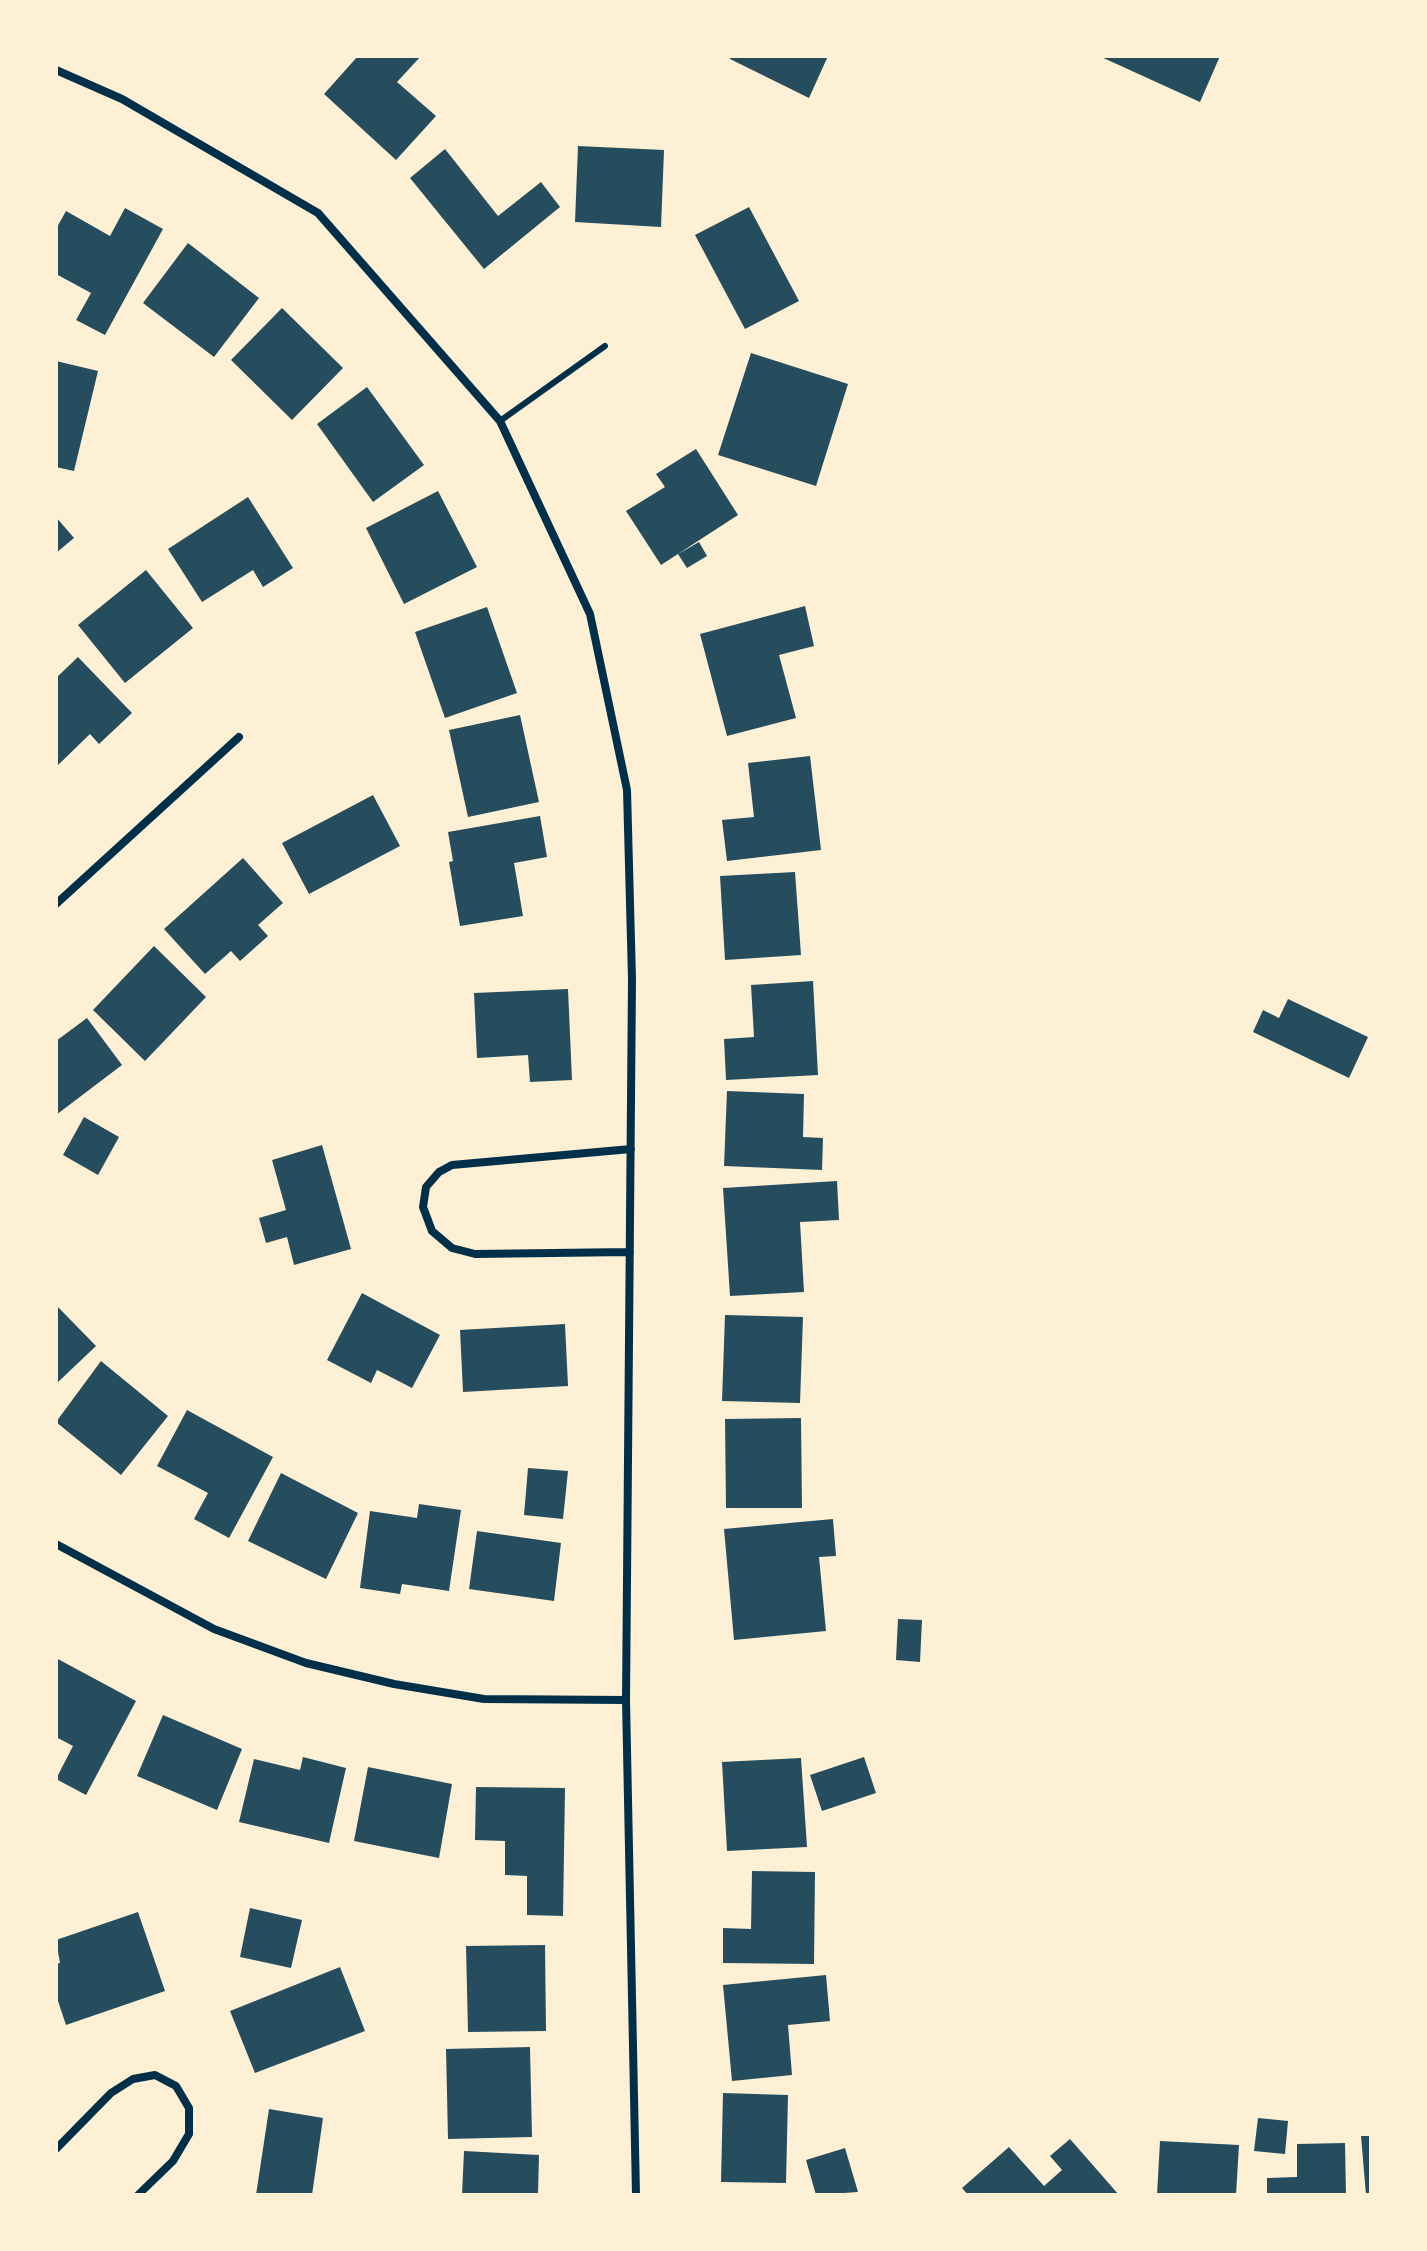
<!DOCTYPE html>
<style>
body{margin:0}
#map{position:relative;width:1427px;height:2251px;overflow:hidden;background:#fdf0d5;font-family:"Nunito Sans",sans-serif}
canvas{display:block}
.frame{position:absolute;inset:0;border:58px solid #fdf0d5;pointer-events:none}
</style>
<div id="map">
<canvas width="1427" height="2251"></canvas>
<div class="frame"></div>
</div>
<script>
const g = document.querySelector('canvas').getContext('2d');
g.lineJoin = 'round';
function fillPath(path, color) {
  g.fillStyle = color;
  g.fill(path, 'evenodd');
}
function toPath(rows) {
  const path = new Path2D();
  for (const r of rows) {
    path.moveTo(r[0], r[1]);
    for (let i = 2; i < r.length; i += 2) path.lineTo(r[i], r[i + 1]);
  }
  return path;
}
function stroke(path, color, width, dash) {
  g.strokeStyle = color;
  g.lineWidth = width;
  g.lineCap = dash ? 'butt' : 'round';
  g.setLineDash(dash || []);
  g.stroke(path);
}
const building = toPath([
 [358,56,421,56,397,82,436,116,396,160,324,94],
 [731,56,828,56,809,98,730,59],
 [1099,56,1220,56,1200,102],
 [578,146,664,150,661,227,575,222],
 [445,149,498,216,541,182,560,207,484,269,410,178],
 [749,207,799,301,745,329,695,235],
 [125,208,163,229,105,335,76,320,91,293,56,274,56,229,66,211,110,236],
 [188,243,259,298,214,357,143,303],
 [282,308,343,368,292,420,231,360],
 [751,353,848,384,816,486,718,455],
 [56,361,98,371,74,471,56,467],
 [367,387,424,465,373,502,317,424],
 [696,449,738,515,661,565,626,511,665,487,656,474],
 [438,491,477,567,404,604,366,528],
 [248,497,293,568,263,587,253,570,202,602,168,549],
 [56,517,74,538,56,553],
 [699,542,707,556,687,568,678,554],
 [146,570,193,628,125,683,78,625],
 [805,606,814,646,779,655,796,718,727,736,700,634],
 [487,607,517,693,445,718,415,632],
 [78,657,132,713,99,744,90,734,56,767,56,678],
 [520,715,539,802,468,817,449,730],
 [810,756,821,850,727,861,722,820,754,817,748,763],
 [373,795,400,846,309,894,282,843],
 [540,816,547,857,514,863,523,916,460,926,449,862,453,861,448,832],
 [243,858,283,903,258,925,268,936,240,961,231,951,205,974,164,929],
 [795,872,801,955,725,960,720,876],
 [154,946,206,997,145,1061,93,1010],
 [813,981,818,1075,726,1080,724,1039,754,1037,751,985],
 [568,989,572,1080,530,1082,528,1055,477,1058,474,993],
 [1288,999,1368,1037,1349,1078,1253,1032,1263,1010,1279,1018],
 [87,1018,122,1065,56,1115,56,1041],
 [727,1091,804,1094,803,1137,823,1138,822,1170,724,1166],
 [84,1117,119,1137,98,1175,63,1155],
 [322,1145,351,1249,294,1265,287,1237,266,1243,259,1218,286,1210,272,1160],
 [837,1181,839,1220,800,1222,804,1292,730,1296,723,1188],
 [362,1293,440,1335,412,1388,377,1370,371,1383,327,1360],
 [56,1305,96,1346,56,1384],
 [725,1315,803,1317,800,1403,722,1401],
 [565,1324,568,1386,463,1392,460,1330],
 [101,1361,168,1416,121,1475,56,1422],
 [187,1410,273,1457,229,1538,194,1519,208,1493,157,1466],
 [801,1418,802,1508,726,1508,725,1419],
 [528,1468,568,1471,563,1519,524,1515],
 [281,1473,358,1513,326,1579,248,1541],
 [419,1504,461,1510,449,1591,402,1584,400,1594,360,1588,370,1511,417,1518],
 [833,1519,836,1556,819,1557,826,1631,734,1640,724,1529],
 [477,1531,561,1543,554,1601,469,1589],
 [898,1619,922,1620,920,1662,896,1660],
 [56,1658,136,1701,86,1795,56,1779,73,1746,56,1737],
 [163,1715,242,1749,217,1810,137,1776],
 [303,1757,346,1768,329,1843,239,1822,254,1759,300,1770],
 [864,1757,876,1793,822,1811,810,1775],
 [801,1758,807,1847,727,1851,722,1762],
 [368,1767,452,1784,439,1858,354,1841],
 [476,1787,565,1788,563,1916,527,1915,527,1876,505,1875,505,1841,475,1840],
 [752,1871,815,1872,814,1964,723,1963,723,1928,751,1929],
 [250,1908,302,1920,291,1968,240,1957],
 [138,1912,165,1991,66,2025,56,1995,56,1964,60,1963,56,1940],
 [545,1945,546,2031,468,2032,466,1946],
 [340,1967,365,2031,255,2073,230,2011],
 [826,1975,830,2021,788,2025,792,2075,732,2081,723,1985],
 [530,2047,532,2137,448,2139,446,2049],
 [723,2093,788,2095,786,2183,721,2182],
 [269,2109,323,2118,312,2195,256,2195],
 [1258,2118,1288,2121,1285,2154,1254,2151],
 [1361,2136,1371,2136,1371,2195,1366,2195],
 [1070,2139,1119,2195,968,2195,962,2188,1009,2147,1044,2186,1062,2170,1050,2156],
 [1160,2141,1239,2145,1236,2195,1157,2195],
 [1345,2143,1346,2195,1267,2195,1267,2178,1297,2177,1297,2144],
 [845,2148,858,2192,816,2195,806,2160],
 [464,2151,539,2155,538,2195,462,2195]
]);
const service = toPath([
 [500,421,605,346]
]);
const minor = toPath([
 [56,70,122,99,318,213,500,421,590,614,627,790,632,979,626,1700,636,2195],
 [56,904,239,737],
 [630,1252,475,1254,452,1248,432,1231,423,1207,426,1187,439,1172,452,1165,631,1149],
 [56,1544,214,1629,306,1663,394,1684,484,1699,626,1700],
 [56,2149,111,2093,133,2079,155,2075,176,2086,189,2108,189,2134,173,2161,138,2195]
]);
fillPath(building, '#264d5e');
stroke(service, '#003049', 6);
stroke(minor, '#003049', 8);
</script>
